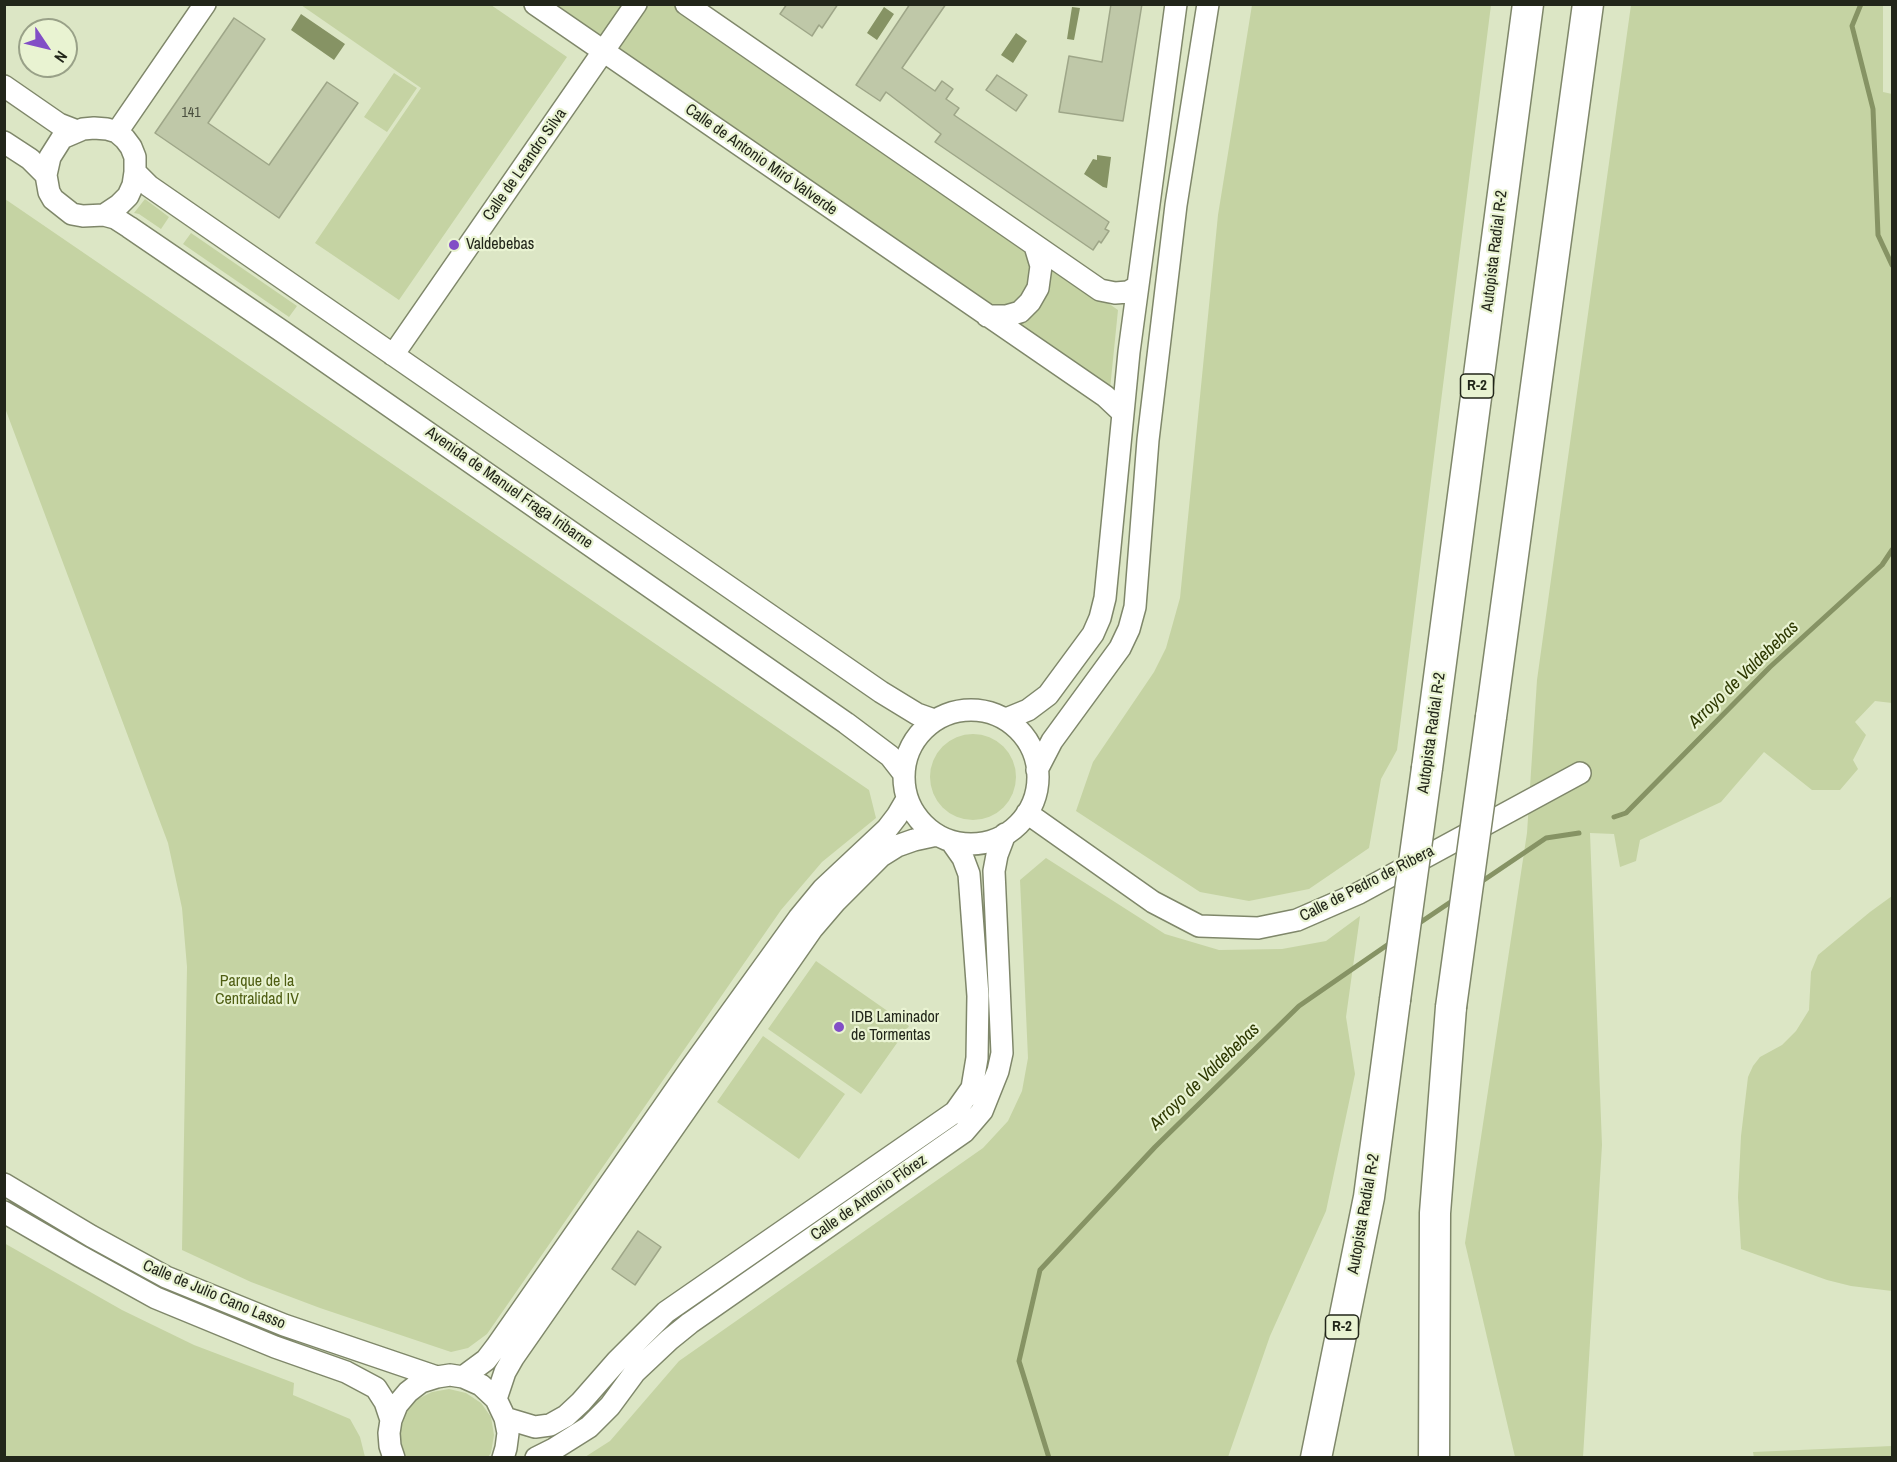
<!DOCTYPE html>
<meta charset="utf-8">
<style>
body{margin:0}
#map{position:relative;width:1897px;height:1462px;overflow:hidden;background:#dce6c5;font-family:"Archivo Narrow",sans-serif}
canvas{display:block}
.frame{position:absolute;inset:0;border:6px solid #22261a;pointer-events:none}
.north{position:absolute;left:18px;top:18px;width:60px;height:60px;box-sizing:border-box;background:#e9f3d2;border:2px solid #99a188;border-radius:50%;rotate:125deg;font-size:16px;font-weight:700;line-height:24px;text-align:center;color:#22261a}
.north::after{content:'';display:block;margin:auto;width:21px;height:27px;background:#824ec6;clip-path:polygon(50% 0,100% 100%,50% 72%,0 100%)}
</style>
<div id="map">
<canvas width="1897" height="1462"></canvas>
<div class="frame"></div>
<div class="north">N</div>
</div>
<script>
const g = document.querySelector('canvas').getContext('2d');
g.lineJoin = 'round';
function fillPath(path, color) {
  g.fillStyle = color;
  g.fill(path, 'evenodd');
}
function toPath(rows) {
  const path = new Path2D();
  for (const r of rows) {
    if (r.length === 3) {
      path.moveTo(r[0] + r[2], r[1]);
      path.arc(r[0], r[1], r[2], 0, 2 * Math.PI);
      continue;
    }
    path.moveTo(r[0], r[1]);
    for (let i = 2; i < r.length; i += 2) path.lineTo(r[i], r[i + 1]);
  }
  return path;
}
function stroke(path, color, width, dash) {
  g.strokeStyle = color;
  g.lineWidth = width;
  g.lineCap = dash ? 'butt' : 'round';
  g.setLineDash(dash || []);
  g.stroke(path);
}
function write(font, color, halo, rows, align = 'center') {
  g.font = font + ' "Archivo Narrow",sans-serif';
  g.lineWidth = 4.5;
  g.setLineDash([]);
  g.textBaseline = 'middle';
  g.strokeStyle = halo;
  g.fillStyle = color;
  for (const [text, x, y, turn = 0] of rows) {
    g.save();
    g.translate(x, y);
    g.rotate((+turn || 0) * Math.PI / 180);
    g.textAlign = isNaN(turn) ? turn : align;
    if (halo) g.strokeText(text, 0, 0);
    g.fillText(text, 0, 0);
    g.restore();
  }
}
const green = toPath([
 [301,5,491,5,567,57,399,300,315,243,421,88],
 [551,5,675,5,1118,310,1110,389],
 [1252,5,1491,5,1397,750,1381,779,1369,848,1309,889,1249,901,1200,892,1076,811,1093,762,1154,672,1166,648,1180,598,1218,215],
 [1631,5,1883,5,1883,92,1892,94,1892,703,1875,701,1855,722,1866,735,1853,760,1858,769,1840,790,1812,790,1764,752,1721,802,1640,840,1636,861,1620,867,1614,834,1590,833,1602,1145,1583,1457,1515,1457,1465,1243,1527,833,1537,680],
 [394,73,417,88,387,132,364,117],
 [5,199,869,790,876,818,822,862,781,910,487,1334,468,1348,451,1352,320,1308,251,1282,182,1250,187,967,182,908,168,843,5,408],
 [145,199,169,217,161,229,139,214,134,213],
 [191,233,297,306,289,317,183,244],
 [973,777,43],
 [1046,858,1165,934,1219,950,1282,949,1326,941,1360,916,1346,1017,1355,1074,1326,1211,1270,1336,1228,1457,585,1457,610,1441,679,1361,983,1148,1008,1121,1022,1091,1028,1058,1020,880],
 [1892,896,1892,1291,1851,1286,1827,1280,1741,1249,1738,1197,1741,1136,1748,1077,1753,1066,1760,1057,1782,1045,1796,1031,1809,1010,1811,972,1818,955,1870,912],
 [816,961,909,1026,861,1094,768,1029],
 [763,1036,845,1094,799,1159,717,1102],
 [4,1243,122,1310,194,1345,294,1383,293,1395,350,1419,360,1437,365,1457,5,1457],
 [449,1389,466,1393,481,1403,491,1417,494,1435,491,1453,488,1457,407,1457,403,1451,400,1433,405,1414,416,1400,432,1392],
 [1892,1446,1892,1458,1754,1458,1753,1452]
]);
const water = toPath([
 [884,7,894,14,877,40,867,33],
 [1072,7,1080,8,1074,40,1067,39],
 [301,14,345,44,334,60,291,30],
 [1016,33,1027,41,1013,63,1001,55],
 [1097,155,1111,157,1107,188,1103,187,1084,174,1093,159,1097,160]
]);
const stream = toPath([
 [1861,4,1852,26,1873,109,1878,235,1892,265],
 [1614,817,1626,813,1770,667,1882,565,1892,550],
 [1478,884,1546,838,1579,833],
 [1415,926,1455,899],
 [1049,1458,1019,1361,1040,1270,1155,1147,1299,1006,1393,941]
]);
const building = toPath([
 [787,4,838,4,822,28,819,25,812,36,780,14,787,4],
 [910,4,946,4,902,68,935,91,942,81,953,89,946,99,959,108,954,115,1109,222,1105,229,1109,231,1101,243,1099,241,1093,250,935,142,941,134,886,92,880,101,856,85,910,4],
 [1111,4,1142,4,1123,121,1059,112,1069,56,1102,62,1111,4],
 [234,18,265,39,208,123,269,165,327,82,358,103,279,218,155,133,234,18],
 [997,75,1027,95,1016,111,986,90,997,75],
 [638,1231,661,1247,635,1285,612,1269,638,1231]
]);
const minor = toPath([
 [535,4,1105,396,1122,412],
 [686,4,1100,290,1115,293,1128,292,1137,287],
 [4,86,59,124,77,131],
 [94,128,107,129,117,132,125,139,131,147,135,157,135,172,133,185,128,196,119,205,104,215,83,216,72,214,53,199,49,192,46,175,50,157,62,138,83,129,94,128],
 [117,132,205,4],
 [4,142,30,159,46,175],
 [135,172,149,186,881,692,917,714,934,720],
 [104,215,115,218,129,227,283,332,846,723,890,756,904,774],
 [987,316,1006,316,1020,312,1030,302,1038,288,1041,266,1035,246],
 [393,355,636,4],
 [971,777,67],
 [1006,719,1028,710,1048,695,1093,634,1100,618,1105,598,1129,352,1176,4],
 [1037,770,1052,741,1120,648,1129,629,1135,607,1148,440,1176,205,1208,4],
 [1027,813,1153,902,1199,926,1258,928,1297,920,1359,893,1580,773],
 [4,1184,91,1236,166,1277,284,1325,437,1377],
 [4,1212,80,1256,156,1298,275,1347,346,1372,376,1388,385,1402,391,1420],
 [463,1377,486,1360,496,1347,690,1069,799,918,823,889,887,829,897,816,907,799],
 [496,1399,505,1372,513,1358,812,929,836,901,881,856,897,846,914,840,937,835],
 [505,1418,535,1427,550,1425,566,1416,581,1402,617,1361,666,1312,955,1112,972,1088,977,1058,978,996,969,874,963,858,951,841],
 [394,1458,390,1446,389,1433,391,1420,397,1405,408,1392,421,1382,437,1377,450,1375,463,1377,481,1385,496,1399,505,1418,508,1433,506,1448,503,1458],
 [536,1458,554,1449,589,1427,610,1406,635,1372,669,1340,690,1323,964,1132,982,1111,998,1071,1002,1053,994,871,997,855,1005,834]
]);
const highway = toPath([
 [1491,717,1588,4],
 [1427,768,1528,4],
 [1316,1458,1369,1197,1395,1000],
 [1434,1458,1435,1213,1451,1007]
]);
const highwayBridge = toPath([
 [1395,1000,1427,768],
 [1451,1007,1491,717]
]);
const markers = [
 [454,245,6,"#824ec6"],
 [839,1027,6,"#824ec6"]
];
const numberNames = [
 ["141",191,113]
];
const shields = [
 [1477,386,33],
 [1342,1327,33]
];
const shieldNames = [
 ["R-2",1477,386],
 ["R-2",1342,1327]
];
const streetNames = [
 ["Calle de Antonio Miró Valverde",761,160,35],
 ["Calle de Leandro Silva",525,165,-55],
 ["Autopista Radial R-2",1495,251,-83],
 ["Avenida de Manuel Fraga Iribarne",509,488,35],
 ["Autopista Radial R-2",1432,733,-82],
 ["Calle de Pedro de Ribera",1367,884,-27],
 ["Calle de Antonio Flórez",869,1198,-35],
 ["Autopista Radial R-2",1364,1214,-80],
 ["Calle de Julio Cano Lasso",214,1295,23]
];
const poiNames = [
 ["Valdebebas",466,245],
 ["IDB Laminador",851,1018],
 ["de Tormentas",851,1036]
];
const parkNames = [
 ["Parque de la",257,982],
 ["Centralidad IV",257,1000]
];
const waterNames = [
 ["Arroyo de Valdebebas",1744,675,-44],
 ["Arroyo de Valdebebas",1205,1077,-44]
];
fillPath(green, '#c5d3a3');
fillPath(water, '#869364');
stroke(stream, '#869364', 5);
fillPath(building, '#bfc8a8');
stroke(building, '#9ea688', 1.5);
stroke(minor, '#7f876a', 24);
stroke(highway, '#7f876a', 33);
stroke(minor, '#fff', 21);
stroke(highway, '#fff', 30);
stroke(highwayBridge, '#7f876a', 33, []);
stroke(highwayBridge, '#fff', 30);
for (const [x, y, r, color] of markers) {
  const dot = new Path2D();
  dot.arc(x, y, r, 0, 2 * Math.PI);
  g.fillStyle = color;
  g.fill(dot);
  stroke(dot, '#e9f3d2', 2);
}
write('14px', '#494e3e', null, numberNames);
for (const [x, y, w] of shields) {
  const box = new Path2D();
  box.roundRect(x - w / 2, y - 12, w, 24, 4.5);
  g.fillStyle = '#e9f3d2';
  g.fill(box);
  stroke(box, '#22261a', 1.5);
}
write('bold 15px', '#22261a', null, shieldNames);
write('16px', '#22261a', '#e9f3d2', streetNames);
write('16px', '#22261a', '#e9f3d2', poiNames, 'left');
write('16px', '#4f5e13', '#e9f3d2', parkNames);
write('italic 18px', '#2d3800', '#e9f3d2', waterNames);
</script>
